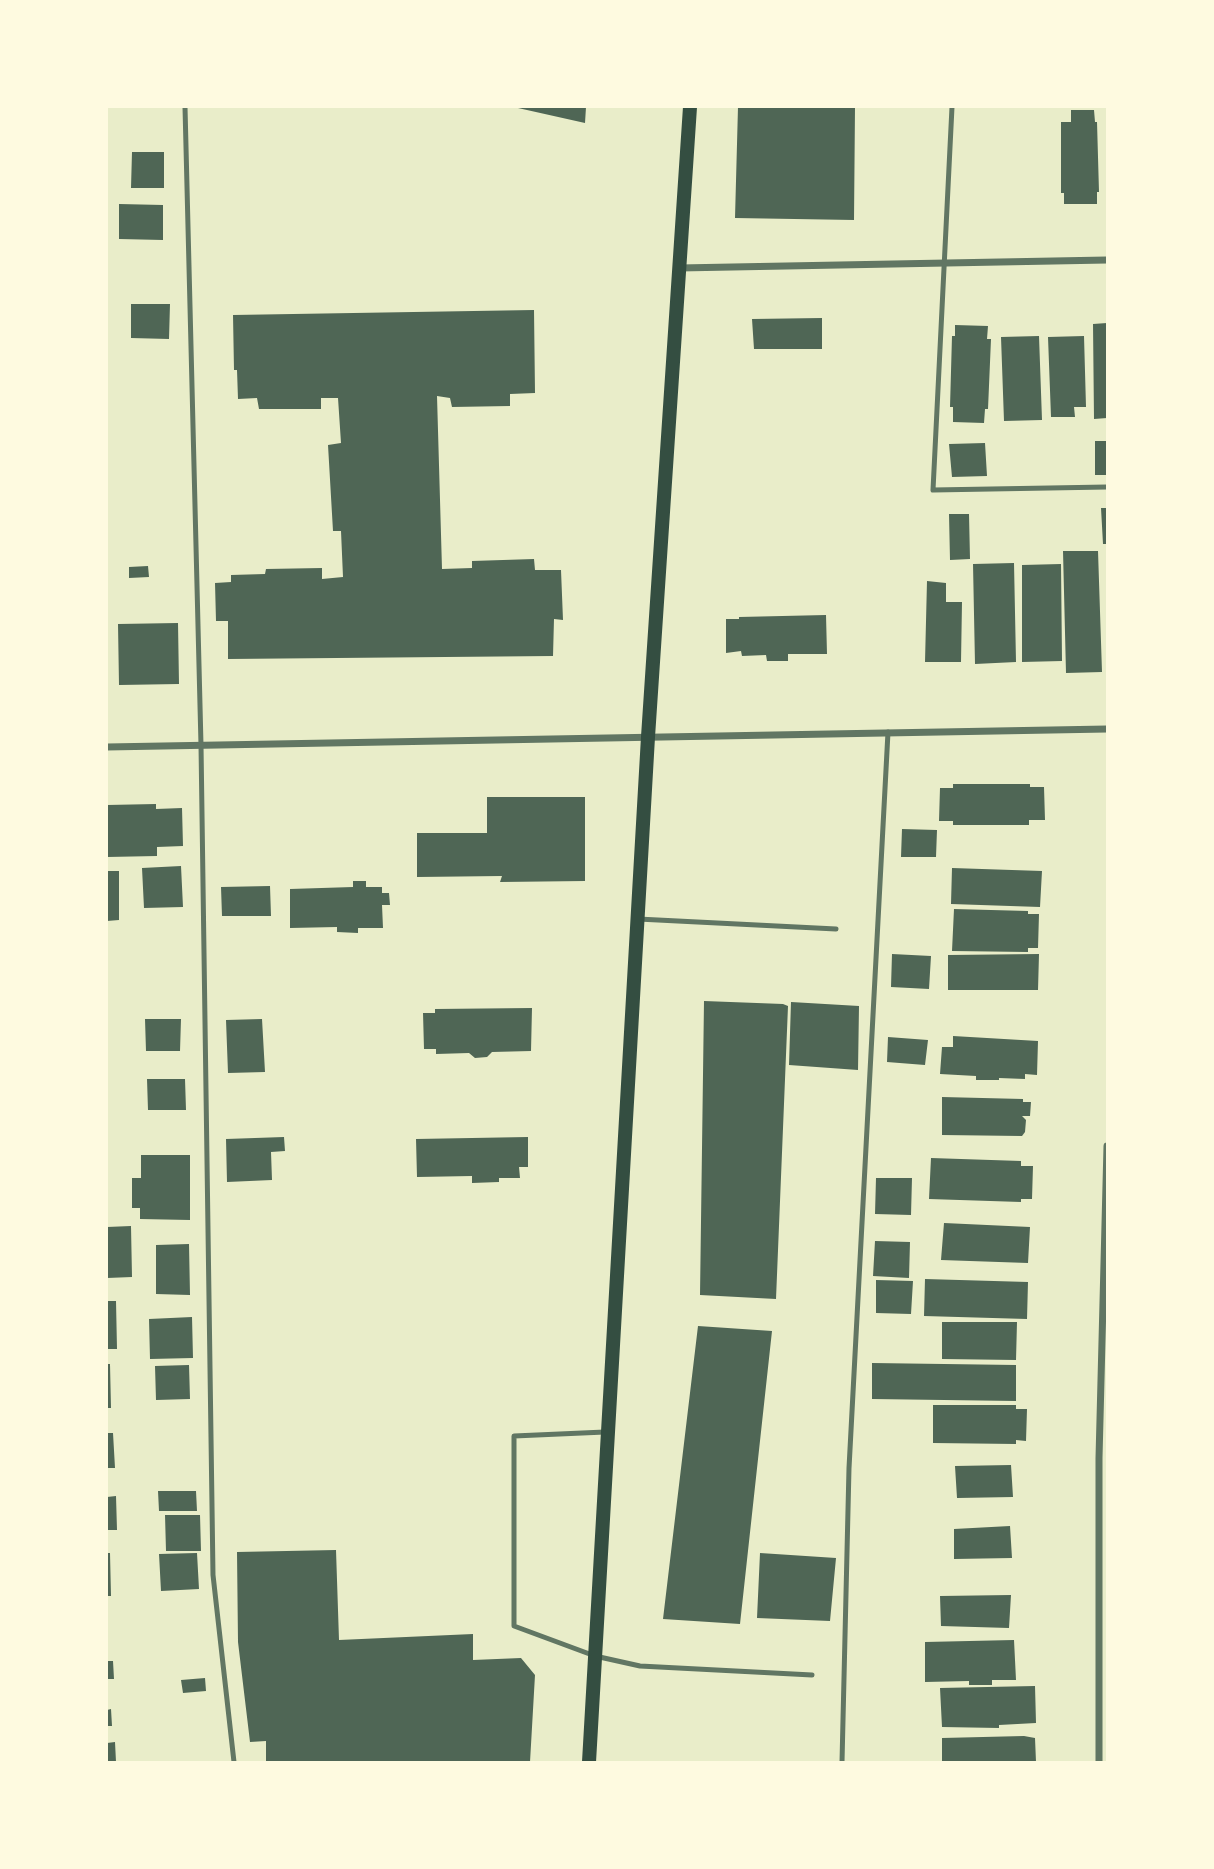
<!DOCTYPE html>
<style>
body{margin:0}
#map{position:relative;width:1214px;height:1869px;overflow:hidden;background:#e9edc9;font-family:"Exo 2",sans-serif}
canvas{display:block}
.frame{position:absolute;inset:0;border:108px solid #fefae0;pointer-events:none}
</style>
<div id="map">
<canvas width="1214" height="1869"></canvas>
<div class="frame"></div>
</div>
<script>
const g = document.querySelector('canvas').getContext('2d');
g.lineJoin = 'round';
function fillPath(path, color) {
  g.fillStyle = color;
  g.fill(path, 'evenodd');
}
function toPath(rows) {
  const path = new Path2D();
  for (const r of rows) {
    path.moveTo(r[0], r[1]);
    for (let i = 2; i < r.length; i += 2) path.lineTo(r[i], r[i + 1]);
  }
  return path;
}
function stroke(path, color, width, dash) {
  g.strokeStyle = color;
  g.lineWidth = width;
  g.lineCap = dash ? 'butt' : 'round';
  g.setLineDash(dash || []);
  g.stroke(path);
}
const building = toPath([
 [518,107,586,107,585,123,518,108],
 [738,107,855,107,854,220,735,218],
 [1071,110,1094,110,1095,122,1097,122,1099,192,1097,192,1097,204,1064,204,1064,193,1061,193,1061,122,1071,122],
 [132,152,164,152,164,188,131,188],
 [119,204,163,205,163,240,119,239],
 [131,304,170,304,169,339,131,338],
 [534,310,535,393,510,394,510,406,452,407,450,398,437,396,442,569,472,568,472,561,534,559,535,570,561,570,563,620,554,619,553,656,228,659,228,621,216,621,215,583,231,582,231,575,265,574,266,569,322,568,322,579,343,577,341,531,333,531,328,445,341,443,338,398,321,398,321,409,259,409,257,398,238,399,237,370,234,370,233,315],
 [822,318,822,349,754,349,752,319],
 [1107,323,1107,418,1094,419,1093,324],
 [955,325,988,326,987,339,991,339,988,409,985,409,984,423,953,422,953,407,950,407,952,336,955,336],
 [1039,336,1042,420,1004,421,1001,337],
 [1084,336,1086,407,1074,407,1075,417,1051,417,1048,337],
 [1095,441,1107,441,1107,475,1095,475],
 [985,443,987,476,952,477,949,444],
 [1101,508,1107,508,1107,544,1103,544],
 [949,514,969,514,970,559,950,560],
 [1063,551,1098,551,1102,672,1066,673],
 [1014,563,1016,662,975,664,973,564],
 [1061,564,1062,661,1022,662,1022,565],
 [148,566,149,577,129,578,129,567],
 [927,581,946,583,946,602,962,602,961,662,925,662],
 [826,615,827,654,788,654,788,661,767,661,766,655,742,656,741,651,726,653,726,619,739,619,739,617],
 [178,623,179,684,119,685,118,624],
 [953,784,1030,784,1030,787,1044,787,1045,820,1029,820,1029,825,953,825,953,821,939,821,940,788,953,788],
 [487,797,585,797,585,881,500,882,502,876,417,877,417,833,487,833],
 [156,804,156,809,182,808,183,846,157,847,157,856,107,857,107,805],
 [902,829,937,830,936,857,901,857],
 [181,866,183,907,144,908,142,868],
 [952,868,1042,871,1040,907,951,904],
 [107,871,119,871,119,920,107,921],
 [353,881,366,881,366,887,382,887,382,893,389,893,390,905,382,905,383,928,358,928,358,933,337,932,337,927,290,928,290,889,353,887],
 [270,886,271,916,222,916,221,887],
 [954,909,1028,911,1028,914,1039,914,1038,948,1028,948,1028,952,952,951],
 [892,954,931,956,929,989,891,987],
 [1039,954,1038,990,948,990,948,955],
 [704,1001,783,1004,788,1006,776,1299,700,1295],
 [791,1002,859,1006,858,1070,789,1065],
 [532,1008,531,1051,492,1052,487,1057,475,1058,469,1053,436,1054,436,1049,424,1049,423,1013,435,1013,435,1009],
 [145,1019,181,1019,180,1051,146,1051],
 [262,1019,265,1072,228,1073,226,1020],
 [953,1036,1038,1041,1037,1075,1025,1074,1025,1079,999,1078,999,1080,976,1080,976,1076,940,1074,942,1047,953,1047],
 [888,1037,928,1040,925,1065,887,1062],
 [147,1079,185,1079,186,1110,148,1110],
 [942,1097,1023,1099,1023,1102,1031,1102,1030,1116,1022,1116,1026,1120,1025,1132,1022,1136,942,1135],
 [284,1137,285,1151,271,1152,272,1180,227,1182,226,1139],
 [528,1137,528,1167,519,1167,520,1178,499,1178,499,1182,472,1183,472,1176,417,1177,416,1139],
 [141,1155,190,1155,190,1220,140,1219,140,1208,132,1208,132,1178,141,1178],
 [931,1158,1021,1161,1021,1166,1033,1166,1032,1199,1021,1199,1021,1202,929,1199],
 [876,1178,912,1178,911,1215,875,1214],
 [944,1223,1030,1227,1028,1263,941,1260],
 [131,1226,132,1277,107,1278,107,1227],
 [875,1241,910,1242,909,1278,873,1276],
 [189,1244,190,1295,156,1294,156,1245],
 [925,1279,1028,1282,1027,1319,924,1316],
 [876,1280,913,1281,911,1314,876,1313],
 [107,1301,116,1301,117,1349,107,1349],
 [192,1317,193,1358,150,1359,149,1319],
 [942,1322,1017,1322,1016,1360,942,1359],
 [698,1326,772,1331,740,1624,663,1619],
 [872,1363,1016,1365,1016,1401,872,1399],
 [107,1364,110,1364,111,1408,107,1408],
 [189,1365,190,1399,156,1400,155,1366],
 [933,1405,1016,1405,1016,1409,1027,1409,1026,1441,1016,1440,1016,1444,933,1443],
 [107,1433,113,1433,115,1468,107,1468],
 [1011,1465,1013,1497,957,1498,955,1466],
 [158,1491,196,1491,197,1511,159,1511],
 [116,1496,117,1530,107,1530,107,1497],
 [165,1515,200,1515,201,1551,166,1551],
 [1010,1526,1012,1558,954,1559,954,1529],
 [336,1550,339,1640,473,1634,473,1660,521,1658,535,1675,530,1762,266,1762,266,1741,250,1742,238,1642,237,1552],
 [107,1553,110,1553,111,1596,107,1596],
 [197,1553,199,1589,161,1591,159,1554],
 [760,1553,836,1558,830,1621,757,1618],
 [1011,1595,1009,1628,941,1626,940,1596],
 [1014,1640,1016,1680,992,1680,992,1685,969,1685,969,1681,925,1682,925,1642],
 [107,1661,113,1661,114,1679,107,1679],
 [205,1678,206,1691,183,1693,181,1680],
 [1035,1686,1036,1723,999,1725,999,1728,942,1727,940,1688],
 [111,1709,112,1726,107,1726,107,1710],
 [1024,1736,1035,1738,1036,1762,942,1762,942,1738],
 [115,1742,116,1762,107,1762,107,1743]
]);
const service = toPath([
 [185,107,201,745,213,1575,234,1762],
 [952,107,933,490,1107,487],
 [638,919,836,929],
 [605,1432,514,1436,514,1626,595,1656,640,1666,812,1675],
 [842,1762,849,1468,888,732]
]);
const minor = toPath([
 [679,268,1107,260],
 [107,747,1107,729],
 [1099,1762,1099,1458,1107,1146]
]);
const secondary = toPath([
 [589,1762,648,737,690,107]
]);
fillPath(building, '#4f6655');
stroke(service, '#617663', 5);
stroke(minor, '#617663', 7);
stroke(secondary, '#344e41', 14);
</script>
